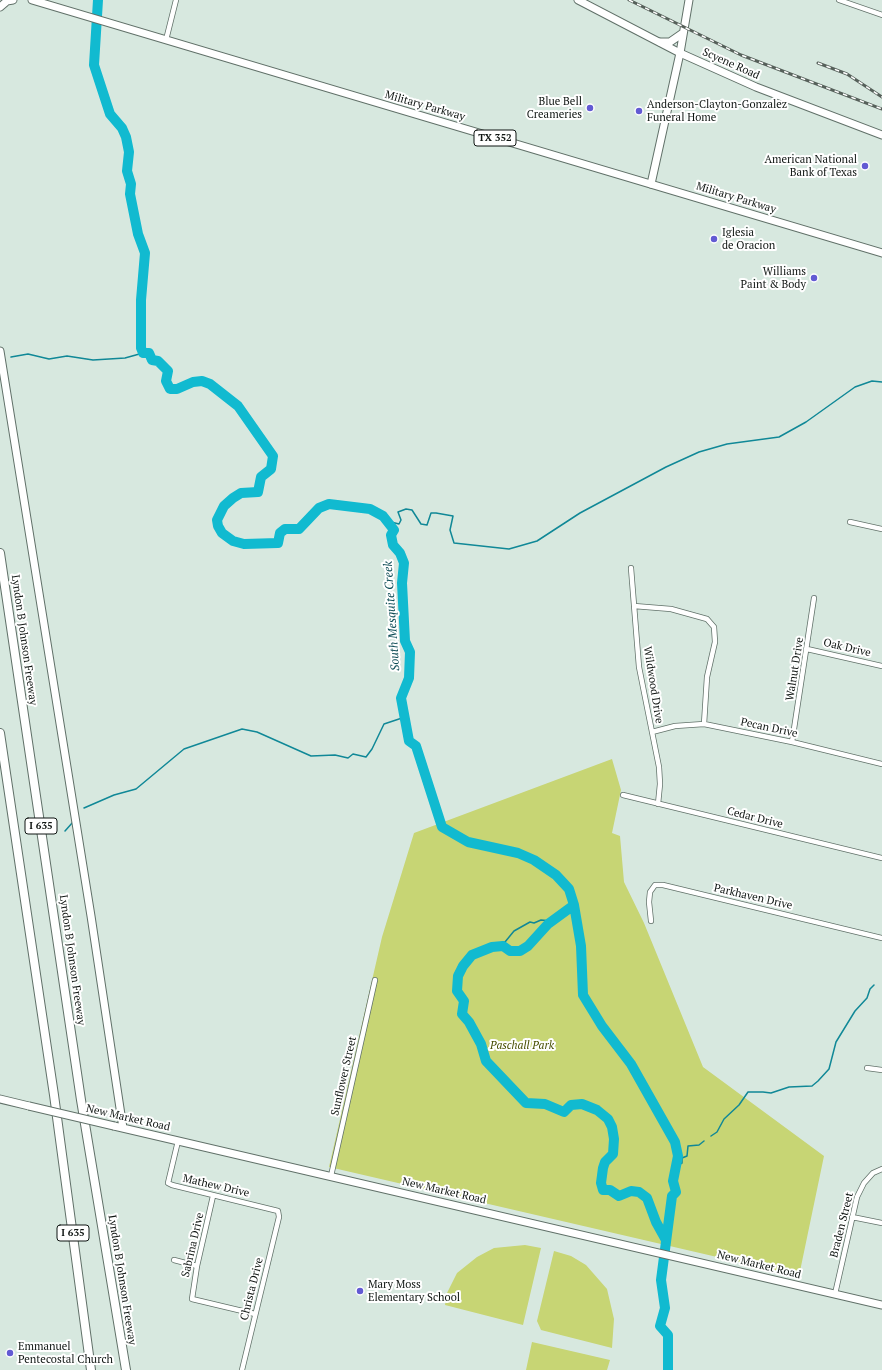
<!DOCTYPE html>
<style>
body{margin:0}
canvas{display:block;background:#d7e8df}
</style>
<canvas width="882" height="1370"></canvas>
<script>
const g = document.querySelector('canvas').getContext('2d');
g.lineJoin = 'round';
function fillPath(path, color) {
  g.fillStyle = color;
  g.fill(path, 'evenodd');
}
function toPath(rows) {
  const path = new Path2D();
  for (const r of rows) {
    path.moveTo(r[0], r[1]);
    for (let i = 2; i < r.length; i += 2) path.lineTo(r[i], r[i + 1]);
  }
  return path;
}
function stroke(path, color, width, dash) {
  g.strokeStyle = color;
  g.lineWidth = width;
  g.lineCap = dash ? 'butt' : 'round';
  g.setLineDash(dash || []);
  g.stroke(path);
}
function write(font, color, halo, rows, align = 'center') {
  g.font = font + ' "PT Serif",serif';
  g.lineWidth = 4;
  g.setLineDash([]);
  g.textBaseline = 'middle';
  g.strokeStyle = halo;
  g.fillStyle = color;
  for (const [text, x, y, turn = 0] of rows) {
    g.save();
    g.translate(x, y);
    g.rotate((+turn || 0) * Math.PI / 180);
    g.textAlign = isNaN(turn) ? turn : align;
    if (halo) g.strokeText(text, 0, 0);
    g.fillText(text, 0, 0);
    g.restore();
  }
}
const green = toPath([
 [612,759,621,790,612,833,620,836,624,882,644,923,703,1067,824,1156,799,1276,329,1167,382,937,414,833],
 [525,1245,541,1248,523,1325,445,1305,447,1293,457,1273,477,1257,494,1248],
 [554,1251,571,1256,586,1265,607,1289,614,1319,612,1348,541,1330,537,1321],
 [532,1342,610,1360,607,1370,526,1370]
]);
const stream = toPath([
 [11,357,28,354,49,359,67,356,93,360,125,358,143,353],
 [387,521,399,524,401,520,398,512,406,509,412,510,421,524,427,525,431,513,436,513,453,516,450,530,454,543,509,549,537,541,580,513,666,467,699,452,727,444,779,437,806,422,855,387,872,381,882,382],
 [84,808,114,795,136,789,184,749,242,729,257,732,311,756,335,755,348,758,353,754,366,757,372,749,384,724,405,717],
 [65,831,73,822],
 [495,947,499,943,505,942,514,931,530,922,534,923,541,920,552,921],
 [711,1136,717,1132,724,1119,739,1105,748,1092,763,1092,771,1093,789,1087,812,1086,818,1081,829,1069,836,1042,855,1011,867,998,870,989,874,985],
 [676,1166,682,1163,682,1158,687,1156,688,1146,699,1145,704,1141]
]);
const river = toPath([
 [98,0,94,65,110,114,122,128,126,137,129,152,127,171,131,184,130,194,138,234,145,253,141,300,141,348,143,353,149,353,152,360,158,361,168,371,166,381,170,389,177,389,193,382,202,381,210,384,238,406,273,456,271,469,261,477,258,492,241,493,233,498,224,506,217,520,218,526,222,533,233,541,244,544,278,543,280,533,285,529,299,529,319,508,329,504,370,509,383,516,394,530,391,535,393,545,400,553,404,563,402,583,405,641,410,652,409,678,401,698,409,741,416,746,442,827,468,842,518,853,534,860,556,875,569,889,574,905,581,946,583,995,602,1026,631,1064,675,1142,678,1156,673,1181,676,1192,672,1196,661,1280,665,1308,660,1326,668,1335,668,1370],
 [574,905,548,924,528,946,520,951,510,951,503,946,492,947,472,955,463,966,458,976,457,991,464,1001,462,1014,469,1022,481,1044,486,1061,526,1103,545,1104,564,1112,571,1105,582,1104,597,1110,608,1119,612,1127,614,1139,613,1154,605,1162,603,1168,601,1183,603,1190,610,1190,619,1196,631,1191,639,1192,647,1198,656,1222,666,1240]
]);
const street = toPath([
 [839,0,882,15],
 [166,40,176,0],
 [850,522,882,529],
 [631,568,639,667,659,767,660,784,658,804],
 [634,606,671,609,707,619,714,627,715,642,707,677,704,724],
 [807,649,882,666],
 [652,732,675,726,704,724,792,742,882,764],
 [792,742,814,598],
 [623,795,882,858],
 [651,921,649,902,650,892,655,885,663,885,882,938],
 [867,1068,882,1070],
 [178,1141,168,1183,172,1185,278,1211,279,1217,242,1370],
 [331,1176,375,980],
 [213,1196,197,1266,192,1299,255,1314],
 [852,1217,882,1223],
 [174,1260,197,1266],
 [835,1294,857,1197,864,1183,873,1173,882,1169]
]);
const secondary = toPath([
 [0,7,7,1,13,0],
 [660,42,670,42,683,33],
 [651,184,680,53,689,0],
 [0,351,91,916,123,1128],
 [0,1099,29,1106],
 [114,1126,882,1305]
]);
const primary = toPath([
 [32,0,882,253],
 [578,0,680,53,756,87,882,135]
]);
const highway = toPath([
 [0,553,81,1100,126,1370],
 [0,733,54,1095,91,1370]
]);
const rail = toPath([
 [629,0,741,55,882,109],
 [818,63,847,74,882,97]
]);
const secondaryBridge = toPath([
 [29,1106,114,1126]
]);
const markers = [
 [590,108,4,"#625ad3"],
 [639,111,4,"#625ad3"],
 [865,166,4,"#625ad3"],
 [714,239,4,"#625ad3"],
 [814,278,4,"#625ad3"],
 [360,1291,4,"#625ad3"],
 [10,1353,4,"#625ad3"]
];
const shields = [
 [495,138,42],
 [41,826,32],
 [73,1233,32]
];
const shieldNames = [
 ["TX 352",495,138],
 ["I 635",41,826],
 ["I 635",73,1233]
];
const streetNames = [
 ["Scyene Road",731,64,24],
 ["Military Parkway",425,106,16],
 ["Military Parkway",736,198,17],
 ["Lyndon B Johnson Freeway",24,640,82],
 ["Oak Drive",847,648,13],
 ["Walnut Drive",795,669,-81],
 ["Wildwood Drive",653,685,81],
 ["Pecan Drive",769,728,12],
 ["Cedar Drive",755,818,14],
 ["Parkhaven Drive",753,897,13],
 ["Lyndon B Johnson Freeway",72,960,82],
 ["Sunflower Street",344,1076,-77],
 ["New Market Road",128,1118,13],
 ["Mathew Drive",216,1186,13],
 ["New Market Road",444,1191,13],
 ["Braden Street",842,1225,-76],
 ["Sabrina Drive",193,1245,-77],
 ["New Market Road",759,1265,14],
 ["Lyndon B Johnson Freeway",122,1280,81],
 ["Christa Drive",252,1289,-76]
];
const poiNames = [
 ["Blue Bell",582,102,"right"],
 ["Creameries",582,115,"right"],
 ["Anderson-Clayton-Gonzalez",647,105],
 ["Funeral Home",647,118],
 ["American National",857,160,"right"],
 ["Bank of Texas",857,173,"right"],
 ["Iglesia",722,233],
 ["de Oracion",722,246],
 ["Williams",806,272,"right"],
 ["Paint & Body",806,285,"right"],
 ["Mary Moss",368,1285],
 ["Elementary School",368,1298],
 ["Emmanuel",18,1347],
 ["Pentecostal Church",18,1360]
];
const parkNames = [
 ["Paschall Park",522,1046]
];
const waterNames = [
 ["South Mesquite Creek",392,616,-94]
];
fillPath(green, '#c7d574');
stroke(stream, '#108897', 1.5);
stroke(river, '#11bad0', 10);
stroke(street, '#617169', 6);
stroke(secondary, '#617169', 9);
stroke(primary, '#617169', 9);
stroke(highway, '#617169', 10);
stroke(street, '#fff', 4.5);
stroke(secondary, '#fff', 7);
stroke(primary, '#fff', 7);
stroke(highway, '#fff', 8);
stroke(rail, '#56605a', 3);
stroke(rail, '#fff', 1.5, [4.5]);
stroke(secondaryBridge, '#617169', 9, []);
stroke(secondaryBridge, '#fff', 7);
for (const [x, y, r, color] of markers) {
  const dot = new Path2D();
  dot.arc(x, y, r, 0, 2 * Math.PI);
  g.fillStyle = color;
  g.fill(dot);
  stroke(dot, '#fff', 1.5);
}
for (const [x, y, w] of shields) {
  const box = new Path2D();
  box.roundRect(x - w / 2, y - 8, w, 16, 3);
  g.fillStyle = '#fff';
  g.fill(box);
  stroke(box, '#0f1512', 1);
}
write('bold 10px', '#0f1512', null, shieldNames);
write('11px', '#0f1512', '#fff', streetNames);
write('11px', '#0f1512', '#fff', poiNames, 'left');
write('italic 11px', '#484f02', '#fff', parkNames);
write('italic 12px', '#0d4c55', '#fff', waterNames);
</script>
